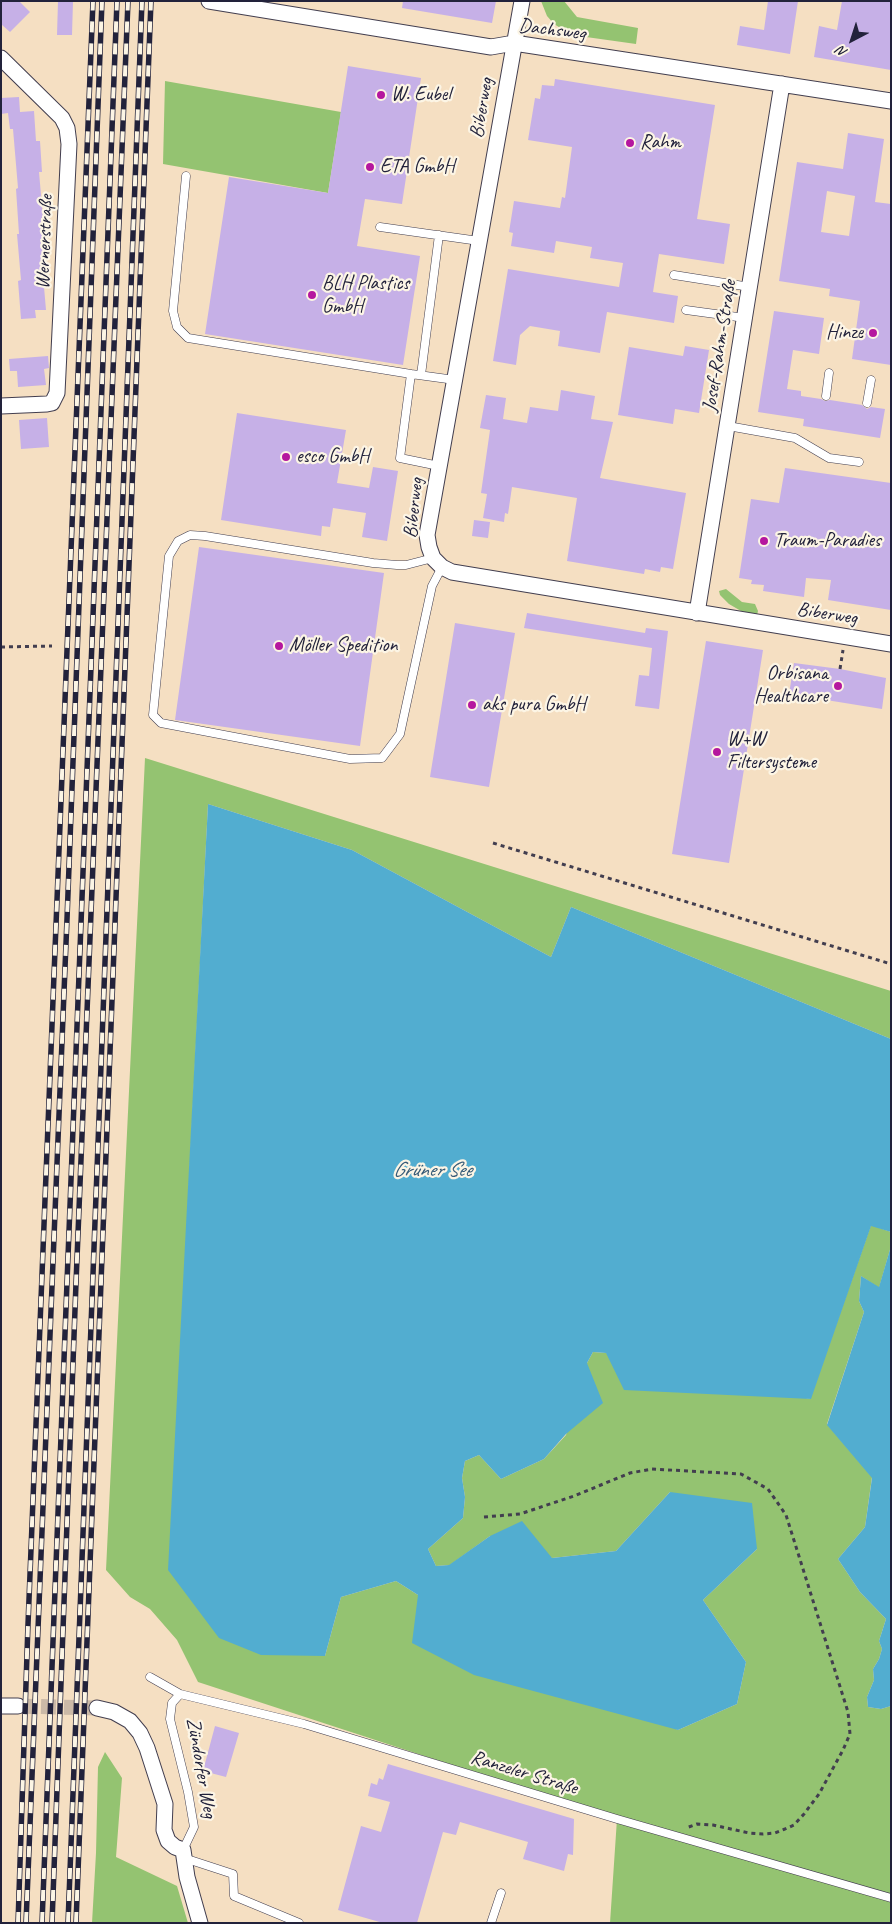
<!DOCTYPE html>
<meta charset="utf-8">
<style>
body{margin:0}
#map{position:relative;width:892px;height:1924px;overflow:hidden;background:#f5dfc2;font-family:Caveat,sans-serif}
canvas{display:block}
.frame{position:absolute;inset:0;border:2px solid #22223b;pointer-events:none}
.north{position:absolute;left:827px;top:15px;width:50px;height:50px;-webkit-text-stroke:4px #fcf5e5;paint-order:stroke;rotate:220deg;font-size:14px;font-weight:700;line-height:20px;text-align:center;color:#22223b}
.north::after{content:'';display:block;margin:auto;width:18px;height:22px;background:#22223b;clip-path:polygon(50% 0,100% 100%,50% 72%,0 100%)}
</style>
<div id="map">
<canvas width="892" height="1924"></canvas>
<div class="frame"></div>
<div class="north">N</div>
</div>
<script>
const g = document.querySelector('canvas').getContext('2d');
g.lineJoin = 'round';
function fillPath(path, color) {
  g.fillStyle = color;
  g.fill(path, 'evenodd');
}
function toPath(rows) {
  const path = new Path2D();
  for (const r of rows) {
    path.moveTo(r[0], r[1]);
    for (let i = 2; i < r.length; i += 2) path.lineTo(r[i], r[i + 1]);
  }
  return path;
}
function stroke(path, color, width, dash) {
  g.strokeStyle = color;
  g.lineWidth = width;
  g.lineCap = dash ? 'butt' : 'round';
  g.setLineDash(dash || []);
  g.stroke(path);
}
function write(font, color, halo, rows, align = 'center') {
  g.font = font + ' Caveat,sans-serif';
  g.lineWidth = 4.5;
  g.setLineDash([]);
  g.textBaseline = 'middle';
  g.strokeStyle = halo;
  g.fillStyle = color;
  for (const [text, x, y, turn = 0] of rows) {
    g.save();
    g.translate(x, y);
    g.rotate((+turn || 0) * Math.PI / 180);
    g.textAlign = isNaN(turn) ? turn : align;
    if (halo) g.strokeText(text, 0, 0);
    g.fillText(text, 0, 0);
    g.restore();
  }
}
const green = toPath([
 [541,1,564,1,577,17,638,28,636,44,579,36,567,32,554,24,547,16],
 [165,81,341,112,328,193,163,164],
 [726,589,742,602,755,604,758,611,757,615,741,611,729,604,720,595,719,591],
 [145,758,891,991,891,1039,571,907,551,957,352,850,208,804,178,1400,325,1656,341,1597,396,1581,418,1595,678,1730,737,1704,746,1662,703,1600,757,1549,670,1492,616,1551,552,1558,490,1536,450,1565,436,1566,428,1549,463,1518,465,1497,462,1478,465,1461,479,1455,501,1479,544,1459,566,1435,587,1363,593,1352,606,1353,810,1399,871,1225,891,1232,891,1246,879,1288,861,1276,859,1301,864,1312,827,1424,872,1477,865,1527,838,1559,860,1592,886,1619,879,1641,882,1649,879,1659,873,1669,874,1680,867,1697,868,1707,881,1709,891,1706,891,1923,610,1923,617,1819,198,1682,177,1640,150,1609,130,1597,106,1570],
 [105,1752,122,1778,116,1857,177,1886,188,1923,92,1923,96,1853,98,1767]
]);
const water = toPath([
 [208,804,352,850,551,957,571,907,891,1039,891,1232,871,1226,811,1399,624,1390,606,1353,593,1352,587,1363,603,1403,566,1434,544,1459,501,1479,479,1455,465,1461,462,1478,465,1497,463,1518,428,1549,436,1566,449,1565,490,1536,522,1521,552,1558,616,1551,670,1492,752,1503,757,1549,703,1600,746,1662,737,1704,678,1730,474,1675,412,1643,418,1595,396,1581,341,1597,325,1656,261,1655,219,1638,168,1570],
 [891,1246,891,1706,881,1709,868,1707,867,1697,874,1680,873,1669,879,1659,882,1649,879,1641,886,1619,860,1592,838,1559,865,1527,872,1478,827,1425,864,1312,859,1301,861,1276,879,1287]
]);
const building = toPath([
 [1,1,19,1,30,12,10,32,1,24],
 [58,1,73,1,72,35,57,35],
 [403,1,496,1,492,23,402,8],
 [768,1,798,1,790,54,737,45,740,26,764,30],
 [842,1,891,1,891,70,814,57,819,26,837,30],
 [348,66,421,78,402,204,365,199,357,246,420,256,403,365,205,334,229,177,328,193],
 [555,79,715,105,697,219,730,224,724,264,659,254,653,292,678,296,674,323,607,312,600,353,558,346,560,331,530,326,520,335,516,365,493,361,508,269,619,287,623,263,590,258,592,247,556,241,554,253,511,246,513,233,509,232,514,201,560,208,562,197,565,198,572,147,528,140,535,98,540,99,542,85,554,86],
 [19,97,20,112,34,111,36,141,40,141,42,172,39,172,43,218,41,218,45,264,42,264,46,310,35,310,36,318,21,319,18,281,21,280,17,234,19,234,16,189,18,188,13,129,10,129,8,113,1,114,1,98],
 [848,133,884,139,875,202,891,204,891,365,852,359,860,301,829,296,830,289,779,281,797,162,843,169],
 [827,191,855,196,849,236,821,232],
 [774,311,824,318,819,354,793,350,787,389,801,391,801,396,821,399,825,401,830,400,862,405,867,409,871,407,885,409,880,438,803,426,804,419,758,412],
 [685,346,709,350,699,413,675,409,673,424,618,415,629,347,683,356],
 [48,356,49,368,44,369,46,385,18,387,17,371,10,371,9,359],
 [561,390,595,396,591,419,613,422,600,478,686,493,673,569,661,567,660,572,645,569,644,574,567,561,577,498,512,487,508,514,505,513,504,522,483,518,487,494,481,493,490,430,480,428,486,395,506,398,503,419,527,423,530,407,558,411],
 [237,413,346,430,337,483,369,488,373,467,398,471,387,541,362,537,366,513,333,508,330,527,322,526,321,536,221,520],
 [47,418,49,447,21,449,19,420],
 [785,468,891,483,891,610,828,600,831,580,806,578,804,597,763,591,764,585,751,584,752,580,739,578,751,499,779,503],
 [474,520,490,522,488,538,472,536],
 [199,547,384,573,360,746,175,720],
 [527,613,645,633,646,628,668,631,659,709,635,706,639,675,649,676,652,648,524,628],
 [455,623,515,633,489,787,430,777],
 [706,641,763,650,729,863,672,854],
 [794,663,840,669,886,678,882,709,789,694],
 [215,1726,239,1733,226,1777,203,1771],
 [388,1764,574,1819,573,1855,568,1854,564,1871,537,1863,523,1859,528,1842,460,1822,456,1835,443,1832,417,1923,383,1923,338,1910,361,1826,381,1832,390,1802,368,1796,371,1783,377,1785,379,1778,383,1780]
]);
const minorTunnel = toPath([
 [18,1706,97,1708]
]);
const path = toPath([
 [1,647,52,646],
 [840,669,843,650],
 [493,843,891,964],
 [484,1517,520,1514,574,1496,630,1473,652,1469,741,1474,768,1489,786,1515,848,1712,850,1734,843,1750,819,1794,804,1814,794,1825,785,1829,775,1833,763,1834,749,1833,713,1825,697,1824,686,1828]
]);
const service = toPath([
 [186,176,173,311,177,327,188,338,411,374],
 [380,227,479,241],
 [674,275,750,287],
 [686,310,745,318],
 [421,375,439,235],
 [826,396,829,373],
 [867,403,871,380],
 [728,426,795,438,829,458,859,462],
 [439,466,400,458,411,374,455,380],
 [433,558,406,565,397,565,373,563,205,536,190,535,178,541,169,556,153,715,161,723,350,759,382,758,400,734,432,586,442,567],
 [150,1677,180,1694,304,1724,617,1819,891,1898],
 [180,1694,172,1703,170,1719,188,1792,194,1827,183,1850],
 [184,1858,233,1874,234,1896,299,1923],
 [491,1923,501,1893]
]);
const minor = toPath([
 [209,1,491,47,514,43,891,101],
 [522,1,427,535,429,547,433,558,442,567,452,572,891,644],
 [1,58,62,118,67,128,69,144,57,393,52,403,47,404,1,406],
 [697,613,782,84],
 [1,1706,18,1706],
 [97,1708,114,1712,130,1721,140,1733,147,1748,165,1804,164,1830,168,1841,175,1847,183,1850,187,1877,200,1923]
]);
const rail = toPath([
 [18,1923,28,1624,93,1],
 [26,1923,67,919,102,1],
 [42,1923,117,1],
 [52,1923,76,1283,128,1],
 [68,1923,142,1],
 [76,1923,151,1]
]);
const markers = [
 [381,95,5,"#b5179e"],
 [630,143,5,"#b5179e"],
 [370,167,5,"#b5179e"],
 [312,295,5,"#b5179e"],
 [873,333,5,"#b5179e"],
 [286,457,5,"#b5179e"],
 [764,541,5,"#b5179e"],
 [279,646,5,"#b5179e"],
 [838,686,5,"#b5179e"],
 [472,705,5,"#b5179e"],
 [717,752,5,"#b5179e"]
];
const streetNames = [
 ["Dachsweg",552,30,7],
 ["Biberweg",482,108,-80],
 ["Wernerstraße",45,242,-88],
 ["Josef-Rahm-Straße",720,346,-81],
 ["Biberweg",414,508,-84],
 ["Biberweg",827,614,9],
 ["Zündorfer Weg",201,1768,80],
 ["Ranzeler Straße",524,1773,17]
];
const poiNames = [
 ["W. Eubel",391,95],
 ["Rahm",640,143],
 ["ETA GmbH",380,167],
 ["BLH Plastics",322,284],
 ["GmbH",322,307],
 ["Hinze",863,333,"right"],
 ["esco GmbH",296,457],
 ["Traum-Paradies",774,541],
 ["Möller Spedition",289,646],
 ["Orbisana",828,674,"right"],
 ["Healthcare",828,697,"right"],
 ["aks pura GmbH",482,705],
 ["W+W",727,740],
 ["Filtersysteme",727,763]
];
const waterNames = [
 ["Grüner See",432,1170]
];
fillPath(green, '#94c371');
fillPath(water, '#52add0');
fillPath(building, '#c6b0e7');
stroke(minorTunnel, '#cbb9a7', 15, [15, 8]);
stroke(service, '#423e4f', 9);
stroke(minor, '#423e4f', 17);
stroke(path, '#423e4f', 3, [4, 4]);
stroke(service, '#fff', 8);
stroke(minor, '#fff', 15);
stroke(rail, '#22223b', 5.5);
stroke(rail, '#fcf5e5', 4, [11]);
for (const [x, y, r, color] of markers) {
  const dot = new Path2D();
  dot.arc(x, y, r, 0, 2 * Math.PI);
  g.fillStyle = color;
  g.fill(dot);
  stroke(dot, '#fcf5e5', 2);
}
write('20px', '#22223b', '#fcf5e5', streetNames);
write('20px', '#22223b', '#fcf5e5', poiNames, 'left');
write('italic 21px', '#355a77', '#fcf5e5', waterNames);
</script>
